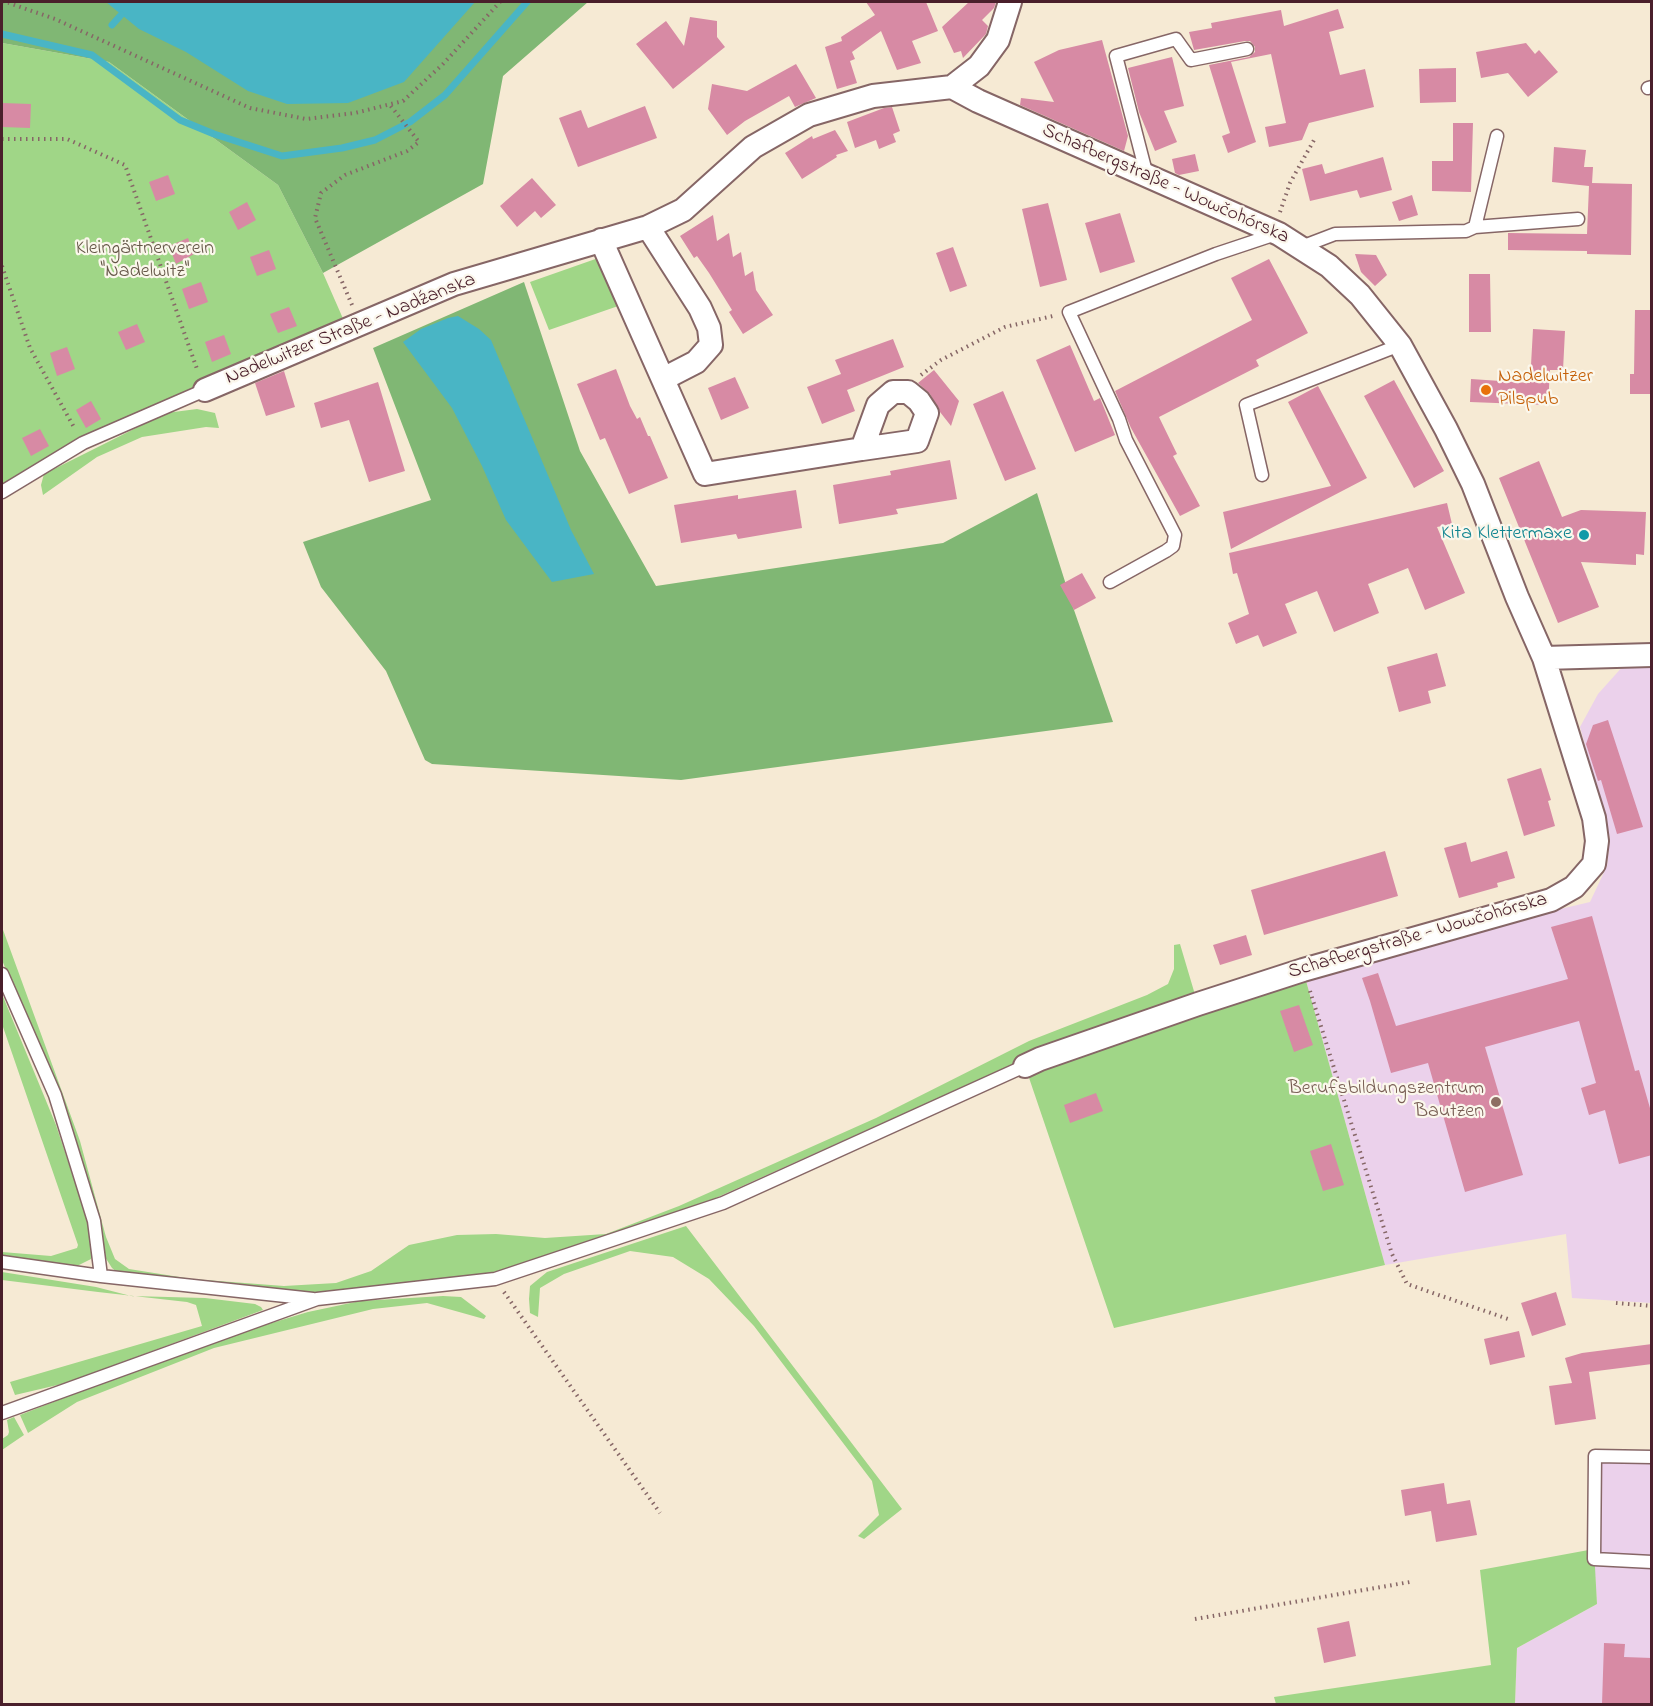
<!DOCTYPE html>
<meta charset="utf-8">
<style>
body{margin:0}
#map{position:relative;width:1653px;height:1706px;overflow:hidden;background:#f6ead4;font-family:"Indie Flower",sans-serif}
canvas{display:block}
.frame{position:absolute;inset:0;border:3px solid #4a1f2b;pointer-events:none}
</style>
<div id="map">
<canvas width="1653" height="1706"></canvas>
<div class="frame"></div>
</div>
<script>
const g = document.querySelector('canvas').getContext('2d');
g.lineJoin = 'round';
function fillPath(path, color) {
  g.fillStyle = color;
  g.fill(path, 'evenodd');
}
function toPath(rows) {
  const path = new Path2D();
  for (const r of rows) {
    path.moveTo(r[0], r[1]);
    for (let i = 2; i < r.length; i += 2) path.lineTo(r[i], r[i + 1]);
  }
  return path;
}
function stroke(path, color, width, dash) {
  g.strokeStyle = color;
  g.lineWidth = width;
  g.lineCap = dash ? 'butt' : 'round';
  g.setLineDash(dash || []);
  g.stroke(path);
}
function write(font, color, halo, rows, align = 'center') {
  g.font = font + ' "Indie Flower",sans-serif';
  g.lineWidth = 4.5;
  g.setLineDash([]);
  g.textBaseline = 'middle';
  g.strokeStyle = halo;
  g.fillStyle = color;
  for (const [text, x, y, turn = 0] of rows) {
    g.save();
    g.translate(x, y);
    g.rotate((+turn || 0) * Math.PI / 180);
    g.textAlign = isNaN(turn) ? turn : align;
    if (halo) g.strokeText(text, 0, 0);
    g.fillText(text, 0, 0);
    g.restore();
  }
}
const built = toPath([
 [1624,665,1651,667,1651,1303,1572,1298,1566,1234,1385,1265,1303,970,1590,902,1607,866,1610,838,1580,727,1598,694],
 [1595,1456,1651,1457,1651,1704,1515,1704,1517,1648,1597,1604,1594,1559]
]);
const green = toPath([
 [2,43,109,62,278,185,323,273,348,330,83,443,2,492],
 [604,256,624,304,549,330,530,282],
 [197,409,215,413,219,428,206,427,142,437,97,457,43,495,41,485,44,474,166,413],
 [2,927,80,1141,106,1237,115,1259,129,1269,192,1279,284,1286,336,1283,371,1271,409,1245,457,1235,496,1234,545,1238,606,1234,679,1206,876,1118,1029,1041,1147,995,1168,984,1174,969,1174,945,1180,944,1196,998,976,1081,689,1210,513,1267,474,1277,344,1291,299,1293,118,1273,112,1268,105,1257,31,1032,2,960],
 [1303,970,1385,1265,1114,1328,1025,1066],
 [2,994,56,1125,90,1228,93,1251,91,1259,77,1266,2,1255,2,1252,51,1256,77,1248,78,1245,2,1024],
 [686,1226,902,1509,864,1539,858,1536,879,1515,872,1481,754,1326,709,1279,673,1257,630,1251,564,1274,540,1288,538,1317,530,1313,529,1299,530,1286,547,1272],
 [2,1272,96,1287,131,1296,205,1298,255,1304,261,1307,263,1310,66,1383,15,1395,10,1382,202,1326,196,1305,187,1302,98,1292,2,1280],
 [443,1296,461,1297,486,1316,484,1319,427,1303,373,1309,214,1348,77,1402,28,1433,20,1415,202,1344,308,1312,360,1301],
 [14,1417,24,1435,2,1450,2,1439,8,1435,9,1432,7,1420],
 [1594,1549,1597,1604,1517,1648,1515,1704,1276,1704,1274,1697,1491,1665,1480,1570]
]);
const forest = toPath([
 [2,2,588,2,503,76,483,184,323,273,278,185,109,62,2,43],
 [524,282,580,451,656,586,943,543,1037,493,1074,610,1113,722,681,780,432,764,425,760,386,671,321,587,303,542,431,500,373,348]
]);
const water = toPath([
 [106,2,475,2,404,82,348,103,287,104,248,91,186,52,139,29],
 [458,316,479,329,491,340,571,530,594,574,552,582,506,520,482,466,452,408,403,342,421,329,448,318]
]);
const stream = toPath([
 [112,25,121,15],
 [2,34,92,55,180,120,214,134,282,156,342,148,375,140,410,122,445,95,527,2]
]);
const building = toPath([
 [866,2,926,2,938,31,912,41,921,63,897,70,881,31,852,52,855,59,850,61,857,83,837,89,825,47,842,41,841,37,875,15],
 [969,2,996,2,994,8,982,20,988,26,986,34,963,58,961,51,954,53,942,27],
 [1338,9,1344,28,1329,32,1340,75,1365,69,1374,107,1309,123,1302,140,1269,147,1265,127,1286,123,1271,54,1231,62,1256,142,1228,153,1222,136,1230,133,1209,65,1249,57,1255,52,1255,47,1250,41,1245,41,1194,50,1189,32,1212,28,1211,23,1281,10,1284,26],
 [690,17,717,21,717,37,725,47,673,89,636,44,666,21,684,46],
 [1102,40,1128,136,1124,151,1020,105,1021,98,1054,102,1034,62,1059,50],
 [1526,43,1535,54,1539,50,1558,72,1528,97,1508,73,1481,78,1476,52],
 [1172,57,1184,106,1164,111,1177,142,1155,151,1139,112,1128,68],
 [796,64,816,98,795,107,789,96,745,121,727,135,708,109,712,84,747,91],
 [1456,68,1456,102,1420,103,1419,69],
 [2,103,31,104,30,128,2,127],
 [645,106,657,138,578,167,559,118,581,110,588,128],
 [892,107,900,131,893,134,896,142,879,149,876,140,855,148,847,122,884,108],
 [1453,123,1473,123,1471,192,1432,191,1432,161,1453,161],
 [835,130,848,151,836,155,837,157,802,179,785,153,812,136,813,139],
 [1554,147,1586,150,1584,167,1593,167,1592,183,1632,184,1631,255,1587,254,1587,251,1508,250,1508,233,1587,234,1589,186,1552,182],
 [1195,154,1199,171,1179,175,1175,173,1172,159],
 [1383,157,1392,190,1360,198,1357,190,1310,201,1302,169,1322,164,1325,174],
 [168,175,175,194,156,201,149,182],
 [532,178,556,205,541,218,535,211,517,227,500,206],
 [1412,195,1418,215,1399,221,1392,202],
 [247,202,256,220,238,230,229,212],
 [1048,203,1067,280,1040,287,1022,209],
 [1120,213,1135,262,1100,273,1085,223],
 [713,215,717,241,729,233,733,257,741,252,745,276,753,271,756,290,773,315,743,334,729,312,732,310,709,273,697,256,694,258,680,236],
 [188,238,194,254,176,264,169,246],
 [953,247,967,286,950,292,936,253],
 [269,250,276,269,257,276,250,257],
 [1355,254,1376,255,1387,275,1375,286,1361,272],
 [1269,259,1308,333,1256,360,1259,366,1159,417,1177,454,1173,456,1200,506,1180,516,1131,428,1115,391,1252,320,1231,278],
 [1469,274,1490,274,1491,332,1469,332],
 [201,282,208,302,189,309,182,289],
 [289,307,297,326,278,333,270,314],
 [1635,310,1652,310,1652,394,1630,394,1630,374,1634,374],
 [137,324,145,342,126,350,118,332],
 [1533,329,1565,331,1563,370,1550,370,1548,405,1470,402,1471,379,1530,383],
 [224,335,231,354,212,362,205,342],
 [893,339,904,367,847,390,855,411,822,424,807,387,841,374,835,360],
 [1070,345,1094,401,1100,398,1115,435,1075,452,1036,360],
 [67,347,75,369,57,376,50,353],
 [616,369,630,406,637,419,640,417,648,436,650,436,668,478,629,494,605,438,600,440,577,384],
 [934,370,959,401,951,426,940,412,930,394,918,383],
 [284,371,295,407,266,416,255,383],
 [735,377,749,408,721,420,708,388],
 [1394,380,1444,471,1414,488,1364,396],
 [378,382,405,471,369,482,349,420,321,428,314,403],
 [1318,386,1367,478,1231,549,1223,512,1331,486,1288,402],
 [1003,391,1036,469,1005,481,973,404],
 [91,401,101,419,86,428,76,410],
 [40,429,49,446,31,456,22,438],
 [950,460,957,499,896,509,898,514,839,524,833,485,891,475,890,471],
 [1539,461,1562,517,1581,510,1646,512,1644,555,1636,554,1636,565,1581,562,1599,607,1558,623,1499,478],
 [796,490,802,528,738,539,736,534,681,543,674,505,738,495,738,499],
 [1447,503,1452,524,1437,527,1465,593,1425,610,1408,568,1368,584,1379,613,1334,632,1317,591,1285,604,1297,633,1263,647,1258,635,1236,644,1228,623,1249,614,1237,573,1233,574,1229,553],
 [1082,573,1096,598,1074,610,1060,585],
 [1437,653,1446,686,1428,691,1431,703,1399,712,1387,667],
 [1608,720,1643,827,1617,834,1601,780,1598,781,1586,744,1593,725],
 [1541,768,1551,800,1548,801,1555,826,1524,836,1507,779],
 [1466,842,1471,862,1507,851,1515,878,1497,883,1498,887,1459,898,1444,848],
 [1385,851,1398,896,1264,935,1251,890],
 [1592,916,1635,1071,1639,1070,1652,1115,1652,1155,1619,1164,1605,1110,1589,1115,1581,1088,1596,1083,1579,1021,1485,1047,1523,1175,1465,1192,1428,1063,1391,1073,1370,1001,1362,978,1378,973,1396,1026,1568,979,1551,927],
 [1246,935,1252,955,1220,965,1213,945],
 [1299,1005,1313,1045,1294,1052,1280,1011],
 [1096,1093,1103,1111,1070,1123,1064,1105],
 [1331,1144,1344,1185,1323,1191,1310,1151],
 [1556,1292,1566,1325,1532,1336,1521,1303],
 [1519,1331,1525,1357,1490,1365,1484,1339],
 [1652,1344,1652,1364,1589,1372,1596,1419,1555,1425,1549,1386,1572,1383,1565,1358,1582,1353],
 [1444,1483,1447,1504,1470,1500,1477,1535,1436,1542,1431,1511,1405,1516,1401,1490],
 [1349,1621,1356,1656,1324,1663,1317,1628],
 [1604,1643,1625,1644,1624,1657,1652,1658,1652,1704,1602,1704]
]);
const path = toPath([
 [2,2,9,3,55,19,250,108,306,119,355,113,403,101,443,64,500,2],
 [2,139,67,139,125,165,197,369],
 [1280,212,1290,183,1314,140],
 [2,266,30,348,75,429],
 [352,305,315,218,321,193,345,175,407,151,419,142,390,105],
 [921,375,941,360,1005,327,1053,316],
 [1310,991,1392,1254,1407,1284,1511,1320],
 [504,1292,660,1513],
 [1616,1303,1652,1306],
 [1195,1619,1410,1582]
]);
const lane = toPath([
 [1648,88,1652,87],
 [1147,176,1116,56,1176,39,1191,60,1247,49],
 [1475,227,1497,136],
 [1301,247,1335,234,1466,231,1475,227,1578,219],
 [1262,475,1246,405,1400,345],
 [2,492,83,443,205,390],
 [1110,582,1166,551,1173,546,1175,535,1126,440,1119,419,1069,312,1216,254,1276,234],
 [2,974,55,1095,94,1221,101,1276],
 [2,1262,101,1276,313,1299],
 [2,1413,317,1299,495,1279,723,1203,1025,1066],
 [1652,1457,1595,1456,1594,1559,1652,1562]
]);
const street = toPath([
 [952,87,978,101,1279,234,1329,266,1360,295,1400,345,1446,429,1473,484,1517,597,1544,658,1594,818,1597,841,1594,864,1574,887,1551,900,1303,970,1198,1004,1040,1059,1025,1066],
 [648,227,700,308,709,328,711,345,696,362,663,379],
 [601,240,705,474,862,449,878,405,893,392,908,392,919,401,927,413,917,441,862,449],
 [205,390,454,284,648,227,683,210,753,147,809,115,873,96,952,87,979,66,998,40,1010,2],
 [1544,658,1652,655]
]);
const markers = [
 [1486,390,6,"#e8710a"],
 [1584,535,6,"#0f9aa8"],
 [1496,1102,6,"#8d6e63"]
];
const streetNames = [
 ["Schafbergstraße - Wowčohórska",1165,185,24],
 ["Nadelwitzer Straße - Nadźanska",351,330,-22],
 ["Schafbergstraße - Wowčohórska",1418,937,-16]
];
const parkNames = [
 ["Kleingärtnerverein",145,250],
 ["\"Nadelwitz\"",145,273]
];
const foodNames = [
 ["Nadelwitzer",1498,378],
 ["Pilspub",1498,401]
];
const cultureNames = [
 ["Kita Klettermaxe",1572,535]
];
const educationNames = [
 ["Berufsbildungszentrum",1484,1090],
 ["Bautzen",1484,1113]
];
fillPath(built, '#ebd1eb');
fillPath(green, '#a0d687');
fillPath(forest, '#80b774');
fillPath(water, '#49b5c5');
stroke(stream, '#49b5c5', 7);
fillPath(building, '#d78aa4');
stroke(lane, '#866666', 15);
stroke(street, '#866666', 26);
stroke(path, '#866666', 4, [1.5, 4.5]);
stroke(lane, '#fff', 12);
stroke(street, '#fff', 22);
for (const [x, y, r, color] of markers) {
  const dot = new Path2D();
  dot.arc(x, y, r, 0, 2 * Math.PI);
  g.fillStyle = color;
  g.fill(dot);
  stroke(dot, '#fbf7ec', 2);
}
write('20px', '#4a1f2b', '#fbf7ec', streetNames);
write('20px', '#645647', '#fbf7ec', parkNames);
write('20px', '#c56008', '#fbf7ec', foodNames, 'left');
write('20px', '#0d838f', '#fbf7ec', cultureNames, 'right');
write('20px', '#785e54', '#fbf7ec', educationNames, 'right');
</script>
